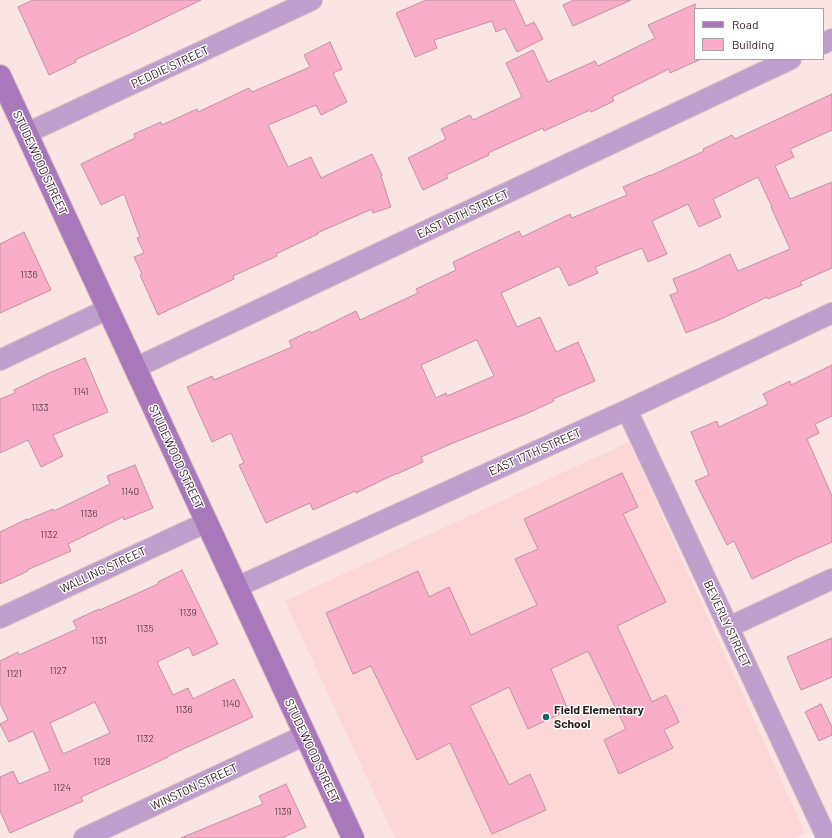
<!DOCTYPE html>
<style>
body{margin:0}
#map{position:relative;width:832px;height:838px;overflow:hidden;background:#fae4e4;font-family:Barlow,sans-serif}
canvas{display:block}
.legend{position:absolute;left:694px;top:8px;width:130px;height:52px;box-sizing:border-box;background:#fff;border:1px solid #aba4a4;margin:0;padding:5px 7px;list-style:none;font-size:12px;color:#2e1b1c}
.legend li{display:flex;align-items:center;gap:8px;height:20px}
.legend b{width:20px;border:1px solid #aba4a4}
</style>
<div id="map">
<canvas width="832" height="838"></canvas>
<ul class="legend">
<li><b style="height:5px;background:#a778ba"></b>Road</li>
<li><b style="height:11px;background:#faadc8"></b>Building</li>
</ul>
</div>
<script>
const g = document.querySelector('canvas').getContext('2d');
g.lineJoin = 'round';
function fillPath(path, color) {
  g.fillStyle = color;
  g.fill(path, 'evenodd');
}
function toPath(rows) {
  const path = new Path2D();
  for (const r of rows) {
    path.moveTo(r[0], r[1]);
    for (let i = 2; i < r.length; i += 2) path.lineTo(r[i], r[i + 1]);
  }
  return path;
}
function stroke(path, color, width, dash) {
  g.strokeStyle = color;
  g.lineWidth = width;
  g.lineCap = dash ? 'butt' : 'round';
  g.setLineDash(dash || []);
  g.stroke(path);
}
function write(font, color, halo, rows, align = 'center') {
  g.font = font + ' Barlow,sans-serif';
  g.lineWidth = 3;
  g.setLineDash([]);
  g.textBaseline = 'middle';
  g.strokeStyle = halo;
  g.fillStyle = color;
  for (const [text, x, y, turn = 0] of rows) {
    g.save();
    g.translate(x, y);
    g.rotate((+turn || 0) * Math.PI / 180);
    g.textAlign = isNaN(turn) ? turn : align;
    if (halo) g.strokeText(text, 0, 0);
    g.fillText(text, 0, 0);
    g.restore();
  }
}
const built = toPath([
 [629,442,805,833,794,838,395,838,285,601]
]);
const building = toPath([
 [33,0,201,0,129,35,75,60,76,62,49,75,18,7,33,0],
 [426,0,514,0,526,26,534,22,543,39,517,52,505,28,496,32,492,21,434,40,437,48,415,57,396,13,426,0],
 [574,0,631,0,573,26,563,5,574,0],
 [695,4,695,59,699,60,670,73,669,69,612,97,614,101,591,112,590,110,544,131,543,128,488,153,489,155,446,175,448,178,423,190,408,158,446,139,441,129,470,115,473,120,522,97,506,63,533,50,548,82,595,61,598,66,655,38,648,25,695,4],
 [330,42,342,69,333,73,347,102,321,115,316,105,268,125,288,167,311,157,321,178,372,154,382,175,381,176,391,207,373,213,372,209,317,233,318,234,276,254,277,256,233,276,234,279,158,315,140,275,142,274,134,257,144,253,137,238,140,237,124,194,101,205,81,164,135,138,134,134,161,122,162,125,197,109,198,112,249,88,252,92,310,67,304,55,330,42],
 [832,94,832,130,790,149,794,157,775,166,790,199,832,182,832,268,800,282,802,285,768,299,767,297,721,319,686,333,670,295,678,292,673,279,698,269,730,254,738,271,790,249,771,207,772,207,758,177,713,199,721,217,699,227,688,204,652,221,667,254,648,262,642,248,595,267,598,273,569,286,559,266,501,293,517,327,540,317,556,352,578,342,595,381,553,399,554,401,526,414,453,443,421,457,423,462,397,474,397,473,356,493,355,491,313,510,310,503,266,523,239,465,244,463,231,433,212,442,187,387,212,376,214,380,292,347,289,341,310,331,311,333,356,311,360,320,418,293,416,289,456,270,453,262,519,231,522,237,570,214,572,218,627,195,623,187,650,175,650,176,704,151,703,149,732,135,735,139,832,94],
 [476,340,477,340,494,376,447,396,446,393,436,398,421,365,476,340],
 [24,232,51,290,0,313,0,244,24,232],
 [85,358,108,412,53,435,63,456,41,467,28,440,0,453,0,399,15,393,14,390,49,373,85,358],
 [832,365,832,416,815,424,819,433,807,439,832,496,832,542,796,558,752,579,734,541,727,545,695,481,709,475,691,432,717,421,719,427,768,404,763,394,790,381,791,385,832,365],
 [135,465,153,508,124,520,123,517,68,544,71,551,27,570,28,571,0,584,0,532,27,519,27,520,53,509,54,511,110,484,107,476,135,465],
 [622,473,638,507,623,514,666,602,617,626,652,702,666,695,679,722,664,730,673,748,619,774,604,740,626,729,588,651,551,669,568,710,528,729,509,687,470,706,509,785,530,774,546,810,492,834,450,743,417,760,371,666,353,674,326,613,418,571,429,597,449,587,471,635,537,605,515,559,538,549,524,519,622,473],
 [182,570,218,644,193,656,189,647,157,662,173,695,188,688,193,699,234,679,253,717,168,756,168,757,145,768,81,797,83,801,10,833,0,811,0,777,13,771,19,784,50,771,33,731,9,742,0,724,8,720,0,703,0,661,18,652,19,655,77,629,73,621,99,609,100,610,158,584,158,582,182,570],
 [95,702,110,733,63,754,50,723,95,702],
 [832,638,832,677,801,690,787,657,832,638],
 [821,704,832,727,832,735,819,741,805,712,821,704],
 [286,784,306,827,282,838,181,838,263,804,259,796,286,784]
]);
const minor = toPath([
 [823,44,832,39],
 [27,133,312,0],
 [0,360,108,309],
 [135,368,791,59],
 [627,410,827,838],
 [237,587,627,410,832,313],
 [0,618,207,522],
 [729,627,832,579],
 [84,838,305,735]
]);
const secondary = toPath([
 [0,76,353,838]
]);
const markers = [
 [546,717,4,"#166566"]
];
const numberNames = [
 ["1136",29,275],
 ["1141",81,392],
 ["1133",40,408],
 ["1140",130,492],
 ["1136",89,514],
 ["1132",49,535],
 ["1139",188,613],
 ["1135",145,629],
 ["1131",99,641],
 ["1127",58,671],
 ["1121",14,674],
 ["1140",231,704],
 ["1136",184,710],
 ["1132",145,739],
 ["1128",102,762],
 ["1124",62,788],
 ["1139",283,812]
];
const streetNames = [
 ["PEDDIE STREET",170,67,-25],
 ["STUDEWOOD STREET",40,163,65],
 ["EAST 16TH STREET",463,214,-25],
 ["EAST 17TH STREET",535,452,-24],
 ["STUDEWOOD STREET",176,457,65],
 ["WALLING STREET",103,570,-25],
 ["BEVERLY STREET",727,624,65],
 ["STUDEWOOD STREET",312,751,65],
 ["WINSTON STREET",194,787,-25]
];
const poiNames = [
 ["Field Elementary",554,710],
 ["School",554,724]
];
fillPath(built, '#fcd7d8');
fillPath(building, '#faadc8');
stroke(building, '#c091a2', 1);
stroke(minor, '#d5c0c0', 22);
stroke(secondary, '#d5c0c0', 24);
stroke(minor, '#be9ecb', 20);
stroke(secondary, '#a778ba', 22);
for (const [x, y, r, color] of markers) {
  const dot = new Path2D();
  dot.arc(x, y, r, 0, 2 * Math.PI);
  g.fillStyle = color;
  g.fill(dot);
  stroke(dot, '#fff', 1.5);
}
write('10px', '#614047', null, numberNames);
write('12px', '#2e1b1c', '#fff', streetNames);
write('bold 12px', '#2e1b1c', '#fff', poiNames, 'left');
</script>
